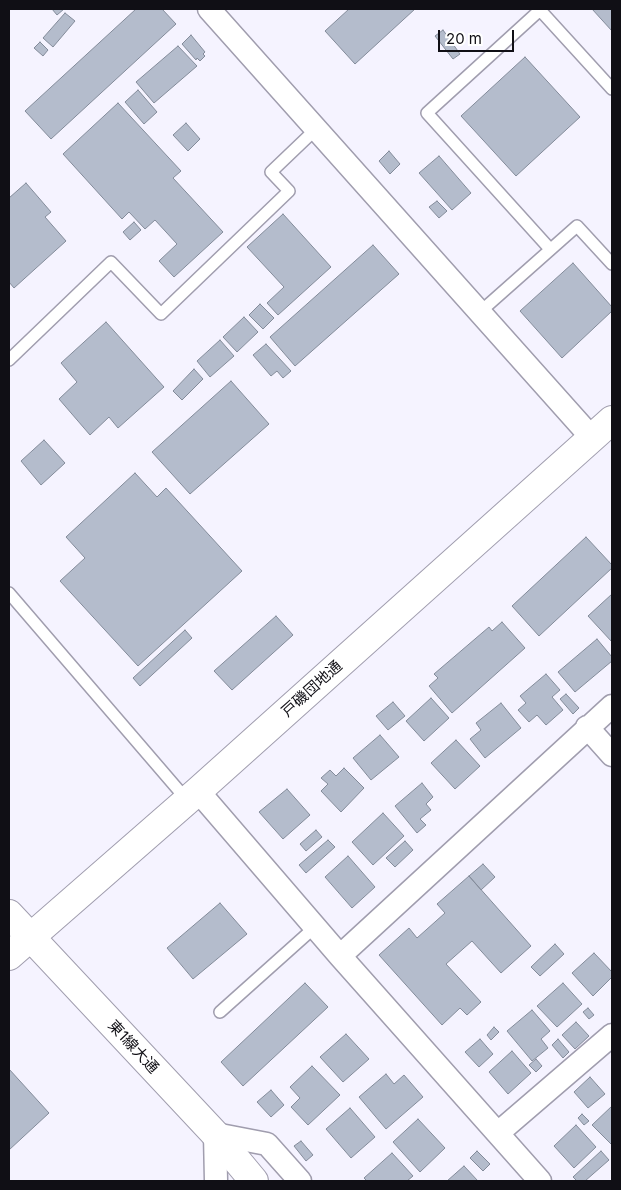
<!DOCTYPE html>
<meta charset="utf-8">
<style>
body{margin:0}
#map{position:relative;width:621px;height:1190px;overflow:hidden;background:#f5f3ff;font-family:Inter,sans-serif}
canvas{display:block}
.frame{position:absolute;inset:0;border:10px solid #100f15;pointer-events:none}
.scale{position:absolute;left:438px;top:30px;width:76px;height:22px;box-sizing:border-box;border:2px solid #100f15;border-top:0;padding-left:6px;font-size:15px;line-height:18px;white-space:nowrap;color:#100f15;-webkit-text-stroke:4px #fff;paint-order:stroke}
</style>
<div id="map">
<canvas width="621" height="1190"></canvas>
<div class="frame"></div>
<div class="scale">20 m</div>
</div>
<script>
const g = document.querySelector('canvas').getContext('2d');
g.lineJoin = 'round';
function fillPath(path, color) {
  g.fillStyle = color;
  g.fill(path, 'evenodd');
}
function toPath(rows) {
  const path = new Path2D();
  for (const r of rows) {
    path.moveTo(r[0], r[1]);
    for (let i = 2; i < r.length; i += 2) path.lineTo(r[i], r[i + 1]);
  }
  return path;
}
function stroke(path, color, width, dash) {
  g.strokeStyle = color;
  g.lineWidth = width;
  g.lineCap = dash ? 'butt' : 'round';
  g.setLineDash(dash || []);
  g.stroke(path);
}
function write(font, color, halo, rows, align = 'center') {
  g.font = font + ' Inter,"Noto Sans JP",sans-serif';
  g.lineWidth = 4;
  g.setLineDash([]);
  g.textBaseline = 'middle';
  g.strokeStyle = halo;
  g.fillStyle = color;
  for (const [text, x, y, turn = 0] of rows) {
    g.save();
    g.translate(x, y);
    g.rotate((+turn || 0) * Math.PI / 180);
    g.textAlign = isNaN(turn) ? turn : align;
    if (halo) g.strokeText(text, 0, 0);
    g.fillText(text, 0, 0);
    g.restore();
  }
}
const building = toPath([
 [52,9,64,9,57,15,52,9],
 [136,9,162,9,176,24,51,139,25,111,136,9],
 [349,9,415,9,355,64,325,31,349,9],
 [592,9,612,9,612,31,592,9],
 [65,13,75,21,53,47,43,38,65,13],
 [443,30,460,54,453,59,435,36,443,30],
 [191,35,205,52,203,54,205,56,200,61,197,58,196,60,182,44,191,35],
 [40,42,48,50,43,56,34,48,40,42],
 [178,46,197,66,154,103,136,82,178,46],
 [525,57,580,117,516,176,461,116,525,57],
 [138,90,157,112,144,124,125,102,138,90],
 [118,103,181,171,173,178,223,232,174,277,159,261,177,244,155,220,145,229,129,212,122,219,63,154,118,103],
 [186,123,200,139,188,151,173,135,186,123],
 [389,151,400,164,390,174,379,161,389,151],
 [439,156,471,193,452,210,419,173,439,156],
 [26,183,51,212,45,217,66,241,14,288,9,282,9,198,26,183],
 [437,201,447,211,439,218,429,207,437,201],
 [283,214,331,267,278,315,267,303,284,287,247,247,283,214],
 [134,222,141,230,130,240,123,232,134,222],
 [373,245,399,274,295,366,270,337,373,245],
 [573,263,612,307,612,311,562,358,520,311,573,263],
 [260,304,274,318,263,329,249,315,260,304],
 [244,317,258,332,237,352,223,337,244,317],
 [106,322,164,387,118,428,109,417,90,435,59,399,77,382,61,363,106,322],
 [220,340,234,356,210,377,197,361,220,340],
 [266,344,291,371,283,378,277,371,271,376,253,355,266,344],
 [194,369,203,379,182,400,173,391,194,369],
 [231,381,269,424,190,494,152,452,231,381],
 [44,440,65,463,41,485,21,461,44,440],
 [135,473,157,497,166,488,242,571,138,666,60,581,85,558,66,537,135,473],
 [586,537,612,565,612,568,539,636,512,606,586,537],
 [612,594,612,642,588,616,612,594],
 [276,616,293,635,232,690,214,671,276,616],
 [502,622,525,648,452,713,429,686,438,678,434,674,489,627,492,631,502,622],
 [185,630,192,638,140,686,133,678,185,630],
 [597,639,612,657,612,661,575,692,558,672,597,639],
 [546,674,560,690,552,697,563,710,546,725,537,715,529,722,518,710,526,703,520,696,546,674],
 [566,694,579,708,573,714,560,699,566,694],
 [431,698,449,718,424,741,406,721,431,698],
 [393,702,405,716,388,730,376,716,393,702],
 [501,703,521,728,485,758,470,739,481,730,476,723,501,703],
 [380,735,399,757,371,780,353,758,380,735],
 [456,740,480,766,455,789,431,763,456,740],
 [344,768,364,788,341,812,321,791,328,784,321,778,330,770,336,776,344,768],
 [422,783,433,797,426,804,431,810,420,819,426,825,417,833,395,806,422,783],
 [287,789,310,815,283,839,259,812,287,789],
 [383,813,404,836,373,865,352,842,383,813],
 [316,830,322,837,306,851,300,844,316,830],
 [328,840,335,847,306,873,299,865,328,840],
 [405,841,413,850,395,867,386,858,405,841],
 [348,856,375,887,352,908,325,877,348,856],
 [483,864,495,877,481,890,469,876,483,864],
 [469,876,531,946,501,973,472,941,446,964,481,1002,467,1015,460,1008,442,1025,379,955,409,928,417,938,445,913,437,904,469,876],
 [220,903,247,934,193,979,167,948,220,903],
 [555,944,564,954,540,976,531,967,555,944],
 [594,953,612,972,612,977,593,996,572,973,594,953],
 [305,983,328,1007,243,1086,221,1062,305,983],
 [563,983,582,1004,557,1027,537,1006,563,983],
 [588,1008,594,1015,589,1019,583,1012,588,1008],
 [532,1010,550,1031,541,1039,548,1048,532,1061,507,1031,532,1010],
 [576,1022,589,1036,575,1049,562,1035,576,1022],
 [494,1027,499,1032,491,1040,487,1035,494,1027],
 [346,1034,369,1059,343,1082,320,1057,346,1034],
 [480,1039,493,1054,479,1067,465,1052,480,1039],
 [558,1039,569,1052,563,1058,552,1045,558,1039],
 [512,1051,531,1073,508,1094,489,1072,512,1051],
 [536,1059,542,1066,536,1072,529,1065,536,1059],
 [312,1066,340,1095,308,1125,291,1107,300,1098,290,1087,312,1066],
 [9,1069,49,1113,9,1150,9,1069],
 [386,1074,394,1084,404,1075,423,1097,386,1129,359,1097,386,1074],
 [590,1077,605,1094,588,1108,574,1092,590,1077],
 [271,1090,284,1105,271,1117,257,1102,271,1090],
 [612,1106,612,1145,592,1125,612,1106],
 [350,1108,375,1137,351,1158,326,1129,350,1108],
 [582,1114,589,1121,584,1125,578,1118,582,1114],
 [418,1119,445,1148,420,1172,393,1142,418,1119],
 [576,1125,596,1147,574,1168,554,1146,576,1125],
 [301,1141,313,1155,306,1161,294,1146,301,1141],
 [477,1151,490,1164,483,1171,470,1158,477,1151],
 [601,1151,609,1160,585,1181,577,1181,573,1177,601,1151],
 [392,1153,413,1176,407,1181,367,1181,364,1178,392,1153],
 [464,1166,478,1181,447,1181,464,1166]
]);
const lane = toPath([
 [550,249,427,113,540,10,612,89],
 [480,312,577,226,612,264],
 [9,360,111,262,161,314,289,191,271,172,316,129],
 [9,593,187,800],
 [220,1012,315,927]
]);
const street = toPath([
 [209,9,592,438],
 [587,727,612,755],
 [198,791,340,956,540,1181],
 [340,956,612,706],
 [498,1133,612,1035],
 [216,1181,215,1134,267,1144,300,1181]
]);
const secondary = toPath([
 [9,914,215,1134,254,1181],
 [9,956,198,791,612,420]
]);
const streetNames = [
 ["戸磯団地通",312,689,-42],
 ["東1線大通",133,1047,47]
];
fillPath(building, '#b4bccc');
stroke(building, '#838b9a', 1);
stroke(lane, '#a09dae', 14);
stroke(street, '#a09dae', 25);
stroke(secondary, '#a09dae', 30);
stroke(lane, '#fff', 11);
stroke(street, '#fff', 22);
stroke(secondary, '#fff', 28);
write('15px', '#100f15', '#fff', streetNames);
</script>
